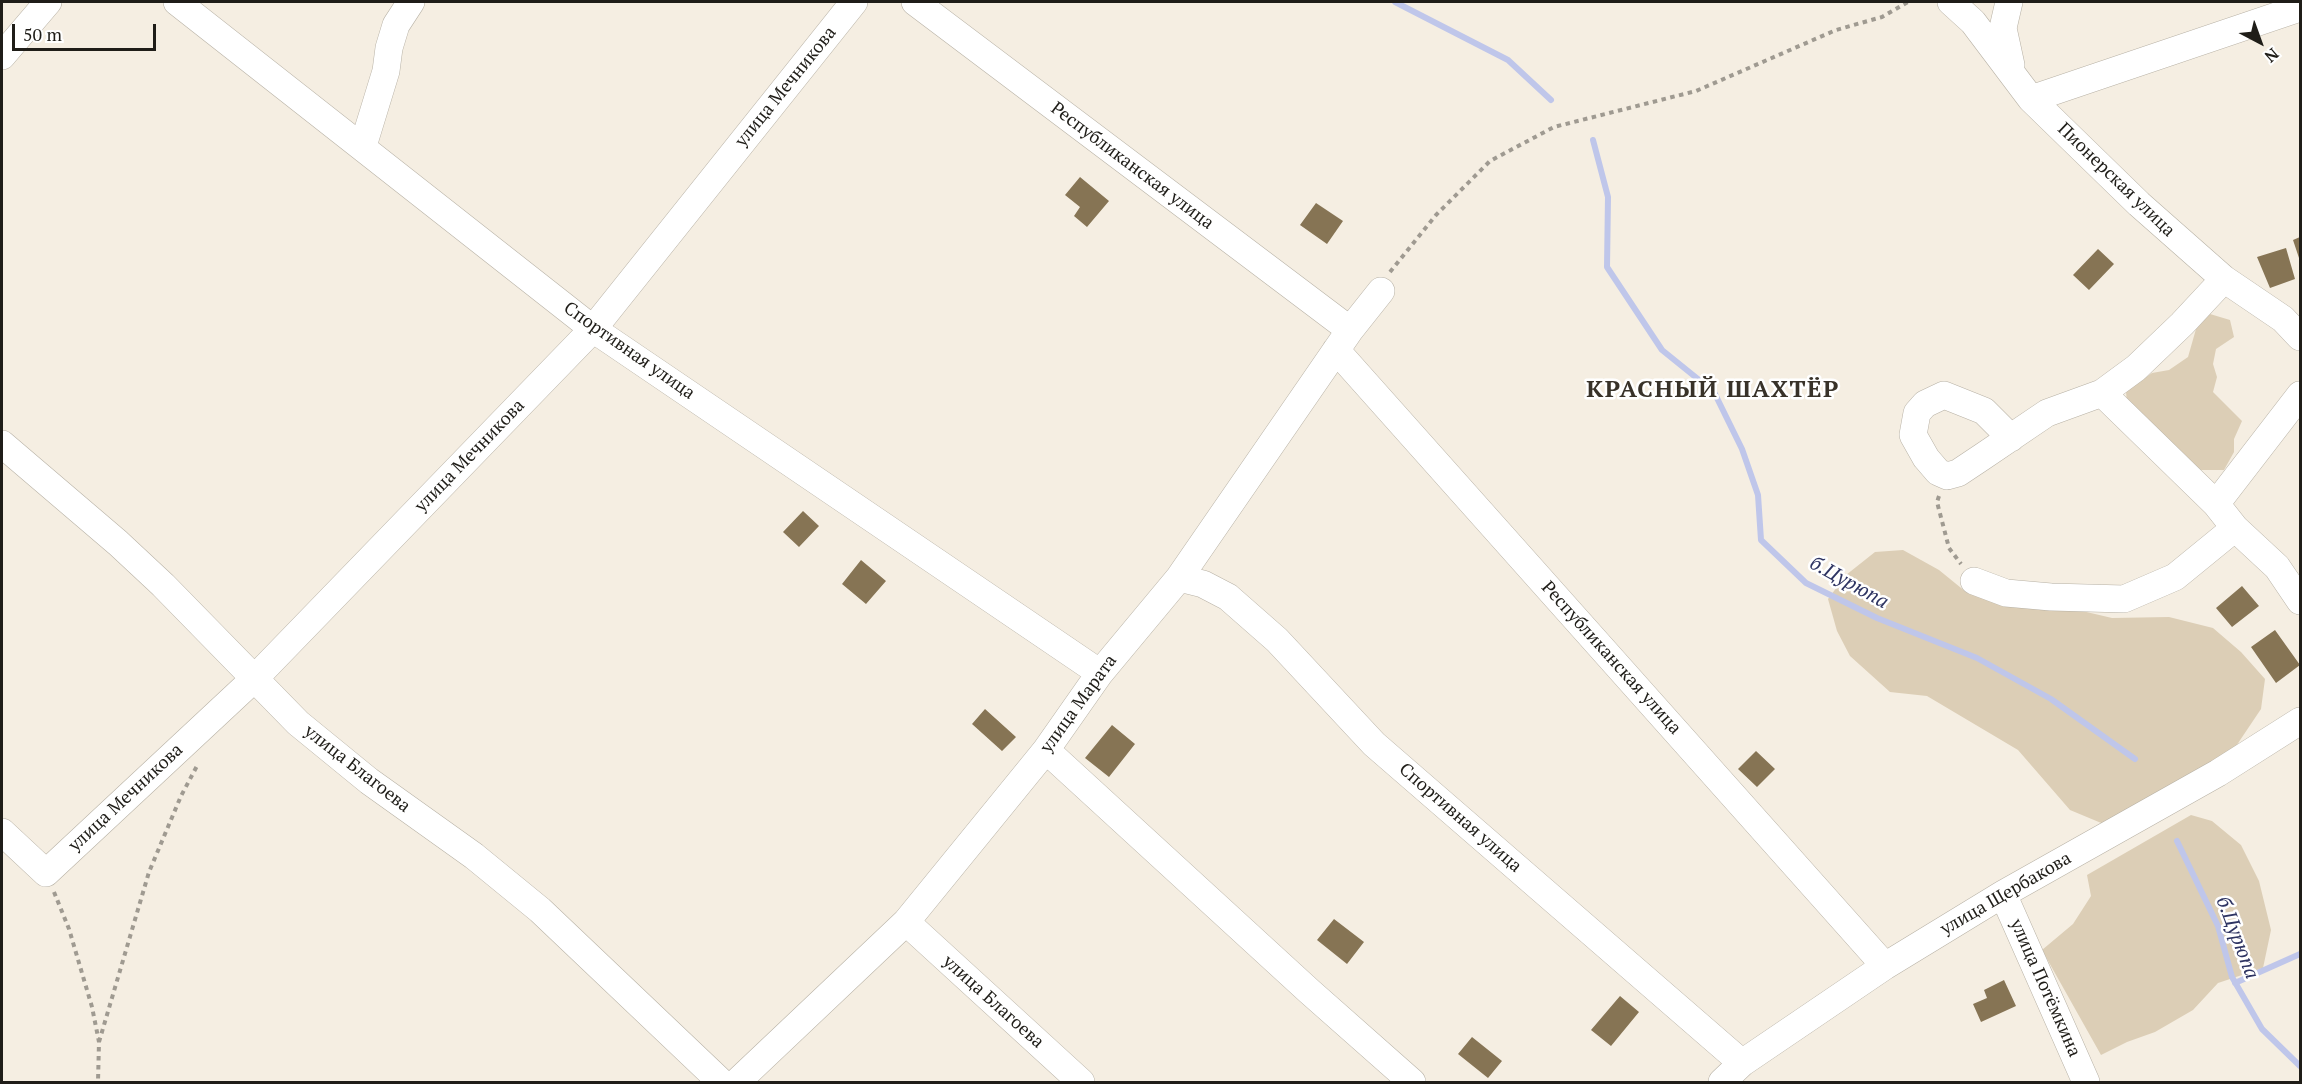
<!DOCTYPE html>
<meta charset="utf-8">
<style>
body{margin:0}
#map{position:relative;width:2302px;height:1084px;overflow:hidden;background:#f5eee2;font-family:"PT Serif",serif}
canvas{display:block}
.frame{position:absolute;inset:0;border:3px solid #1f1d18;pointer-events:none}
.north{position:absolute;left:2230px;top:12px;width:60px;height:60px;-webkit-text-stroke:4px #fff;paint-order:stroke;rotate:139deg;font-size:16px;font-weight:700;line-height:24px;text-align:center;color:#1f1d18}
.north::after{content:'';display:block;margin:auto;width:21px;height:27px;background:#1f1d18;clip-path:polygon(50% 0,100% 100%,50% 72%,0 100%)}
.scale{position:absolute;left:12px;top:24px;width:144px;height:27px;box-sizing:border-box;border:3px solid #1f1d18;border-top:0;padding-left:8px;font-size:18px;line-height:21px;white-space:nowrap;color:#1f1d18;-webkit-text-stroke:4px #fff;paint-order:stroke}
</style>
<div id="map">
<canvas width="2302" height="1084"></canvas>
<div class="frame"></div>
<div class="north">N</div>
<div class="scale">50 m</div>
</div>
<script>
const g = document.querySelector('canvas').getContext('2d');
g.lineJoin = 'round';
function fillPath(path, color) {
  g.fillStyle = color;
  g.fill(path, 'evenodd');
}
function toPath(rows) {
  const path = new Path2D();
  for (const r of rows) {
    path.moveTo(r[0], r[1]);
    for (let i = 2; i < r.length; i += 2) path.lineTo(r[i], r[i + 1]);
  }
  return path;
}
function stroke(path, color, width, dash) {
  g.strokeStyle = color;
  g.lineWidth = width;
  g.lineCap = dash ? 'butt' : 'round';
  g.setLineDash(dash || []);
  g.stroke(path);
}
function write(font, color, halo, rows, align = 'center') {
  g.font = font + ' "PT Serif",serif';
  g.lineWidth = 5;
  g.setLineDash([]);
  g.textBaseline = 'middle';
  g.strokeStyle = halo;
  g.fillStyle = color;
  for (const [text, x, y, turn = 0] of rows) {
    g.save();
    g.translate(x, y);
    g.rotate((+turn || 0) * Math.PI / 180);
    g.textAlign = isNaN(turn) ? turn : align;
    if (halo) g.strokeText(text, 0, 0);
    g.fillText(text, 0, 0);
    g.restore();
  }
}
const green = toPath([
 [2210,314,2230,320,2234,337,2216,349,2213,364,2217,377,2213,392,2242,421,2234,439,2234,452,2224,470,2199,470,2127,405,2126,391,2152,373,2169,370,2188,357,2196,329],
 [1903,550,1939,570,1966,592,2005,607,2032,606,2078,610,2112,618,2169,617,2213,628,2241,652,2265,679,2261,709,2218,773,2118,830,2070,810,2018,750,1927,696,1890,692,1850,656,1837,631,1828,599,1846,575,1875,552],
 [2191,815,2212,821,2241,845,2259,881,2271,930,2263,968,2218,983,2193,1010,2155,1032,2127,1042,2101,1055,2042,950,2073,924,2091,896,2087,875]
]);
const stream = toPath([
 [1395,2,1508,60,1551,100],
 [1593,140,1608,197,1607,267,1662,350,1714,392,1742,449,1758,495,1761,540,1806,583,1877,618,1977,658,2051,699,2135,759],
 [2177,841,2218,926,2232,977,2262,1029,2300,1066],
 [2235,983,2300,954]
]);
const building = toPath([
 [1080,177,1109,201,1087,227,1074,216,1080,207,1065,195],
 [1316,203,1343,221,1327,244,1300,225],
 [2300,237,2300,261,2293,240],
 [2286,248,2295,279,2270,288,2257,257],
 [2098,249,2114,264,2089,290,2073,275],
 [803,511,819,526,799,547,783,532],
 [861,560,886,581,866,604,842,584],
 [2242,586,2259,606,2232,627,2216,608],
 [2275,630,2300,665,2276,683,2251,647],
 [985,709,1016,737,1002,751,972,724],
 [1112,725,1135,744,1109,777,1085,758],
 [1756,751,1775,769,1757,787,1738,769],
 [1334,919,1364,942,1347,964,1317,940],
 [2004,980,2016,1006,1981,1022,1973,1004,1987,998,1984,990],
 [1620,996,1639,1012,1611,1046,1591,1030],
 [1472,1037,1502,1061,1488,1078,1458,1054]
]);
const path = toPath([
 [1390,272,1436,215,1490,161,1554,127,1696,91,1836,30,1882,17,1908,2],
 [1939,496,1937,502,1949,548,1961,564],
 [54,892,69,929,92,1007,99,1042,98,1082],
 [99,1042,149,872,181,796,198,764]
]);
const minor = toPath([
 [177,2,593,329,1100,673],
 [915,2,1350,330],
 [1951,2,1973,22,2031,99,2139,204,2224,279,2283,319,2300,337],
 [2009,2,2003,28,2011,65],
 [2,56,48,2],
 [2031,99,2300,8],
 [363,146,386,71,389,48,396,25,411,2],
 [1336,350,1885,966],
 [2102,393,2136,368,2182,324,2224,279],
 [2300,395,2216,504,2235,528,2277,567,2300,601],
 [2011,438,1984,411,1944,395,1925,404,1917,413,1913,435,1926,458,1938,472,1947,476,1958,473,1982,457,2047,413,2102,393,2216,504],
 [2,444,118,543,163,585,298,723,369,781,474,856,540,910,721,1082],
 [1179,578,1203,584,1228,597,1277,640,1374,744,1742,1063],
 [1974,581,2006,593,2051,597,2124,599,2175,577,2235,528],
 [1046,750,1309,991,1412,1082],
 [2,832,46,873,255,678,593,329,854,2],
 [2003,894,2086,1082],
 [906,922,1081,1082],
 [737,1082,906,922,1046,750,1100,673,1179,578,1350,330,1381,291],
 [1722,1082,1742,1063,1885,966,2003,894,2218,773,2300,721]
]);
const streetNames = [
 ["улица Мечникова",786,87,-51],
 ["Республиканская улица",1132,166,37],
 ["Пионерская улица",2116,180,44],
 ["Спортивная улица",629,351,35],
 ["улица Мечникова",470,456,-46],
 ["Республиканская улица",1611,658,48],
 ["улица Марата",1079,704,-54],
 ["улица Благоева",357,769,38],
 ["улица Мечникова",126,798,-43],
 ["Спортивная улица",1460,818,41],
 ["улица Щербакова",2006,894,-30],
 ["улица Потёмкина",2045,988,66],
 ["улица Благоева",993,1002,42]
];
const waterNames = [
 ["б.Цурюпа",1849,583,29],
 ["б.Цурюпа",2237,938,69]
];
const districtNames = [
 ["КРАСНЫЙ ШАХТЁР",1713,390]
];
fillPath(green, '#dcceb6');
stroke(stream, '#bfc6ea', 6);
fillPath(building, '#867454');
stroke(minor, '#b7b1a5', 28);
stroke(path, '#9f9a91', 4, [4.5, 4.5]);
stroke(minor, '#fff', 27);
write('18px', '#1f1d18', '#fff', streetNames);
write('italic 20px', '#2e3462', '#fff', waterNames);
g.letterSpacing = '1.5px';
write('bold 24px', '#383229', '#fff', districtNames);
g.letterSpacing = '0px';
</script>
